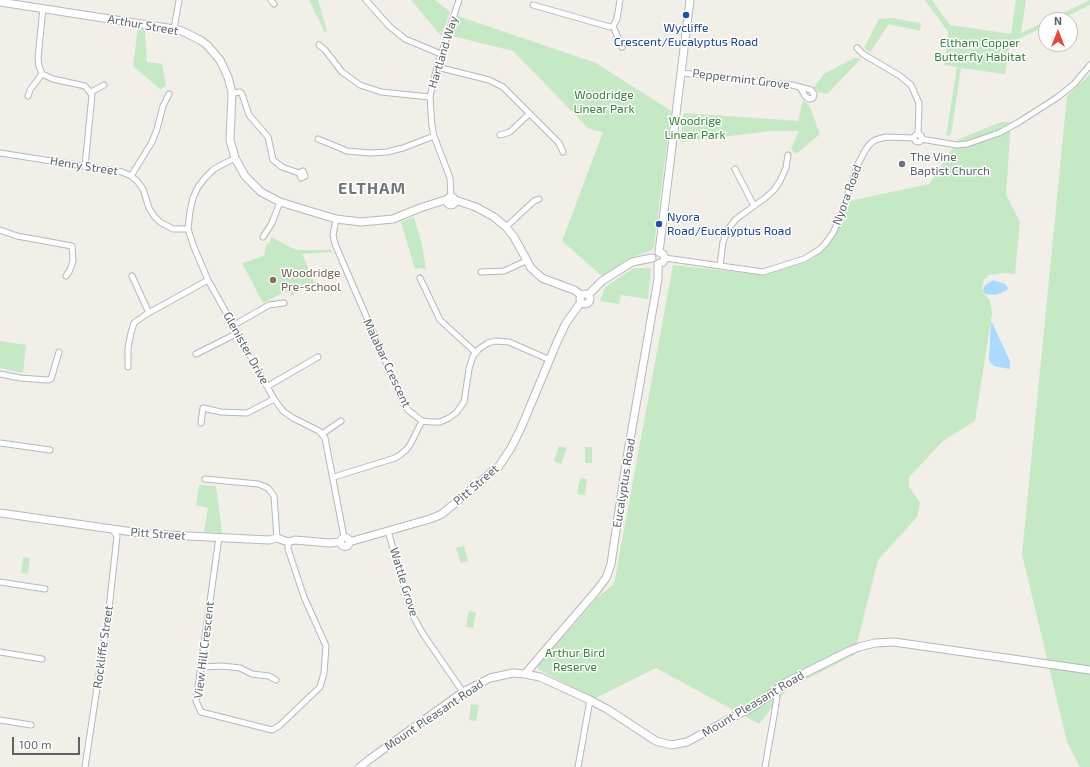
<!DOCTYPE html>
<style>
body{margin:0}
#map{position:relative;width:1090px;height:767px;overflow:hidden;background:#f1efe8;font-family:"Exo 2",sans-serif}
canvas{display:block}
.north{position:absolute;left:1038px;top:12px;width:40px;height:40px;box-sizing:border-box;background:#fff;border:1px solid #bfc1c3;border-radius:50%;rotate:0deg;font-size:11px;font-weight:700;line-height:16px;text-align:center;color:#5f6368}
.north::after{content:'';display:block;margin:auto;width:14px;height:18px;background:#ea4335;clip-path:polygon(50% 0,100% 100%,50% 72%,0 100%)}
.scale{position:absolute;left:12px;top:737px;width:68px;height:18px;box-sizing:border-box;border:2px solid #5f6368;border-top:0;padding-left:5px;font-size:12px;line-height:14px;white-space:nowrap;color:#5f6368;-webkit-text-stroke:3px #fff;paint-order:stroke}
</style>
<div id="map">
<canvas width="1090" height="767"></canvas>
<div class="north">N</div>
<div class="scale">100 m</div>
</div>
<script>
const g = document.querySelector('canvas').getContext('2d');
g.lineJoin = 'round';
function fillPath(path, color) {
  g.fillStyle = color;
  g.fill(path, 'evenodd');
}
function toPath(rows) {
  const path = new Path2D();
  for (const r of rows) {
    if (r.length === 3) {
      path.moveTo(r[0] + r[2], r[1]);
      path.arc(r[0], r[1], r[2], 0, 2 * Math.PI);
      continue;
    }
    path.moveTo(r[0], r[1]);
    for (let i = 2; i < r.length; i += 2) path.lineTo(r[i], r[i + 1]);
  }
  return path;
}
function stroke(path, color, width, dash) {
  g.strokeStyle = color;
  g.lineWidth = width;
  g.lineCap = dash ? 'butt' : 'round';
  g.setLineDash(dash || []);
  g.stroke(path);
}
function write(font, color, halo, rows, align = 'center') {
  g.font = font + ' "Exo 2",sans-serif';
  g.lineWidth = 3;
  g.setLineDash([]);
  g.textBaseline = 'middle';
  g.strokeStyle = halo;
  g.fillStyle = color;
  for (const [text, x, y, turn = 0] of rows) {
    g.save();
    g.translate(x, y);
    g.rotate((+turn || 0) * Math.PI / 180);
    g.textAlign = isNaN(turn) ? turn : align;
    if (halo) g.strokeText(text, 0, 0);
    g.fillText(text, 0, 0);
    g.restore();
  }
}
const green = toPath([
 [309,0,318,0,327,31,325,32],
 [411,0,435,0,450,12,441,36],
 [925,0,932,0,950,25,1011,34,1016,0,1026,0,1021,33,1046,21,1046,26,1010,43,1005,74,961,68,951,135,946,136,957,67,944,65,948,32],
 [1090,0,1090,5,1059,20,1049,20],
 [458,16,596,63,671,111,654,246,652,250,630,258,602,276,562,241,603,132,589,129,513,51,452,36],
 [891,18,921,23,920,31,889,24,870,52,864,48,879,19],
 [138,27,145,31,147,62,162,64,166,86,160,89,133,66],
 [854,58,861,59,827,94,818,92,813,88,824,74],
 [1090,74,1090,767,1080,767,1067,742,1022,554,1067,96],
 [803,100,809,105,820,134,796,154,791,149,799,131,770,131,680,142,684,113,798,121],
 [1001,122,1011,122,1006,195,1020,222,1015,274,1004,273,989,275,984,280,982,286,983,293,990,300,992,314,975,421,943,441,909,477,909,487,920,502,917,517,878,560,854,655,787,689,759,724,656,668,594,699,538,669,538,665,598,597,614,584,673,265,765,275,807,262,821,253,828,246,840,225,849,201,929,184,959,139],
 [414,217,422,245,426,269,420,268,415,269,401,222],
 [271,237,296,250,331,250,332,252,302,254,315,283,292,295,287,292,282,293,263,303,242,263,264,256,266,245,270,242],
 [634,268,651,268,648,299,621,295,619,304,600,301,605,287],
 [0,341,26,345,23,373,0,368],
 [559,446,567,448,561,464,554,461],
 [585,447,592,447,592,463,585,463],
 [580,478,587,479,585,495,577,494],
 [199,485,216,486,222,533,204,532,208,508,196,505],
 [464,546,468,561,461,563,456,548],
 [23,557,30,558,28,574,21,573],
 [469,611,476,612,473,628,466,627],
 [471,704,479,705,476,721,469,720]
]);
const water = toPath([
 [993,280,1005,284,1008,288,1007,290,996,295,985,294,983,291,985,285],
 [991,322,992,322,1001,342,1010,361,1010,369,994,366,989,361]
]);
const minor = toPath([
 [271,0,274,4],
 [366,0,389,26,405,39,441,54],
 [533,5,610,27,613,26,617,19,620,0],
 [43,8,38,58,39,66,42,74,53,79,85,86,92,95,85,166],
 [613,26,622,47],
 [174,29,179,0],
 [319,45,325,50,342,72,360,85,381,92,430,97],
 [857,48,863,54,900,76,911,85,919,103,918,135],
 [437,67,489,80,503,87,559,143,563,152],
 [682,73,792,85,800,87,811,90,814,94,813,98,809,99,805,96,800,87],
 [91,92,104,85],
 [232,93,240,92,242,94,249,115,268,137,273,160,282,167,299,173,303,171,305,176,301,178,299,173],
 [28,96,30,90,42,74],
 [918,138,4],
 [500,135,510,132,529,114],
 [318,139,347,151,370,153,387,152,403,148,434,136],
 [921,139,957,145,967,144,999,133,1019,122,1058,97,1074,84,1090,65],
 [0,153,122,172,131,176,137,181,143,189,149,208,154,216,160,222,173,229,188,229],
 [235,158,214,169,205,178,198,187,193,198,190,211,188,229,194,247,208,280,274,399,283,411,293,418,319,431,325,438,344,537],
 [735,169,754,206],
 [131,176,152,142,157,129,163,106,169,94],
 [451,197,450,178,434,136,432,126,430,97,437,67,459,0],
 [336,219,333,235,335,244,404,404,408,410,422,421,431,422,440,422,449,418,456,413,464,402,469,369,473,356,479,349,488,343,495,341,509,342,550,360],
 [506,227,534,201,539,199],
 [0,230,17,236,72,246,73,261,70,270,66,276],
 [263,237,272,223,280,202],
 [665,258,763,272,804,259,819,250,825,244,833,233,838,222,858,164,866,149,870,144,875,140,886,137,914,138],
 [720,266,723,242,728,229,736,219,765,198,774,190,780,181,786,168,788,155],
 [481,272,504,271,526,261],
 [132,276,149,313],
 [420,278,440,320,475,352],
 [234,325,269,305,284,303],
 [196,354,238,333],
 [128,367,128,348,131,333,134,323,145,315,208,280],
 [0,374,20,378,47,380,51,379,59,352],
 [268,386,318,357],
 [201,423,203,408,221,412,247,413,274,399],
 [322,434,341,421],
 [0,443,50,450],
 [334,477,395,458,400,455,406,450,410,445,422,421],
 [205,479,258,484,268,488,274,496,277,538],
 [388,531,413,616,423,634,463,692],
 [219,537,196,701,201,712,272,730,279,726,320,687,324,673,326,646,304,597,288,549,288,542],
 [0,582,45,589],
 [0,652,42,659],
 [201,667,222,666,240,668,252,674,269,676,276,680],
 [0,720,31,725],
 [85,767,109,609,117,536,112,529],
 [578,767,590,700],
 [765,767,775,710,777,696,773,691]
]);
const tertiary = toPath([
 [0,2,174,29,182,31,200,40,207,45,220,60,228,77,232,93,230,140,235,158,245,176,261,192,280,202,336,219,361,222,393,219,420,208,448,199],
 [451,201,4],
 [455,200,476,207,494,217,506,227,514,237,531,268,542,278,574,290,581,295],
 [659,252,690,0],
 [658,264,663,262,665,258,663,254,659,252],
 [585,299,5],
 [588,295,602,281,632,262,652,258],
 [0,513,147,534,269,540,277,538,288,542,295,540,329,543,340,542],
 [345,542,4.5],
 [349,542,430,519,442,514,499,466,511,448,521,428,557,342,566,323,581,302],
 [525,674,597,590,606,578,611,564,626,463,658,279,658,264],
 [360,767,370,759,463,692,490,678,513,673,525,674,540,677,590,700,607,709,656,741,671,745,687,742,737,715,753,707,787,682,849,651,859,647,875,643,894,642,1090,670]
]);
const markers = [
 [686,15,4,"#1a4fb4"],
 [902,164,4,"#6b7280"],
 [659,224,4,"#1a4fb4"],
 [273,280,4,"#8d6e63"]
];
const streetNames = [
 ["Arthur Street",143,25,10],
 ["Hartland Way",443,52,-73],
 ["Peppermint Grove",741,79,7],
 ["Henry Street",84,166,9],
 ["Nyora Road",847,195,-70],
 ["Glenister Drive",246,348,61],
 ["Malabar Crescent",387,363,65],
 ["Eucalyptus Road",624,483,-81],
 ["Pitt Street",476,485,-41],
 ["Pitt Street",158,534,4],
 ["Wattle Grove",404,582,73],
 ["Rockliffe Street",103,647,-82],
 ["View Hill Crescent",204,650,-83],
 ["Mount Pleasant Road",753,704,-31],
 ["Mount Pleasant Road",434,715,-34]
];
const transitNames = [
 ["Wycliffe",686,28],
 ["Crescent/Eucalyptus Road",686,42],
 ["Nyora",667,217,"left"],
 ["Road/Eucalyptus Road",667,231,"left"]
];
const parkNames = [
 ["Eltham Copper",980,43],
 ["Butterfly Habitat",980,57],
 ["Woodridge",604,95],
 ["Linear Park",604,109],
 ["Woodrige",695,121],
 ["Linear Park",695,135],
 ["Arthur Bird",575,653],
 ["Reserve",575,667]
];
const worshipNames = [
 ["The Vine",910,157],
 ["Baptist Church",910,171]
];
const educationNames = [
 ["Woodridge",281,273],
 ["Pre-school",281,287]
];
const districtNames = [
 ["ELTHAM",372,189]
];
fillPath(green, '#c5e8c5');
fillPath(water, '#aadaff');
stroke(minor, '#b5b8bc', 7);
stroke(tertiary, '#b5b8bc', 9);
stroke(minor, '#fff', 5);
stroke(tertiary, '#fff', 7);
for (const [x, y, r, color] of markers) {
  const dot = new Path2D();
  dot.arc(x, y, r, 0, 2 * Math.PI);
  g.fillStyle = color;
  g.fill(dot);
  stroke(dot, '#fff', 1.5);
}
write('12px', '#5f6368', '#fff', streetNames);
write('12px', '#164399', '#fff', transitNames);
write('12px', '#348238', '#fff', parkNames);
write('12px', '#5b616d', '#fff', worshipNames, 'left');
write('12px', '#785e54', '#fff', educationNames, 'left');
g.letterSpacing = '1px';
write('bold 16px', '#70757a', '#fff', districtNames);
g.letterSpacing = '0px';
</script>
